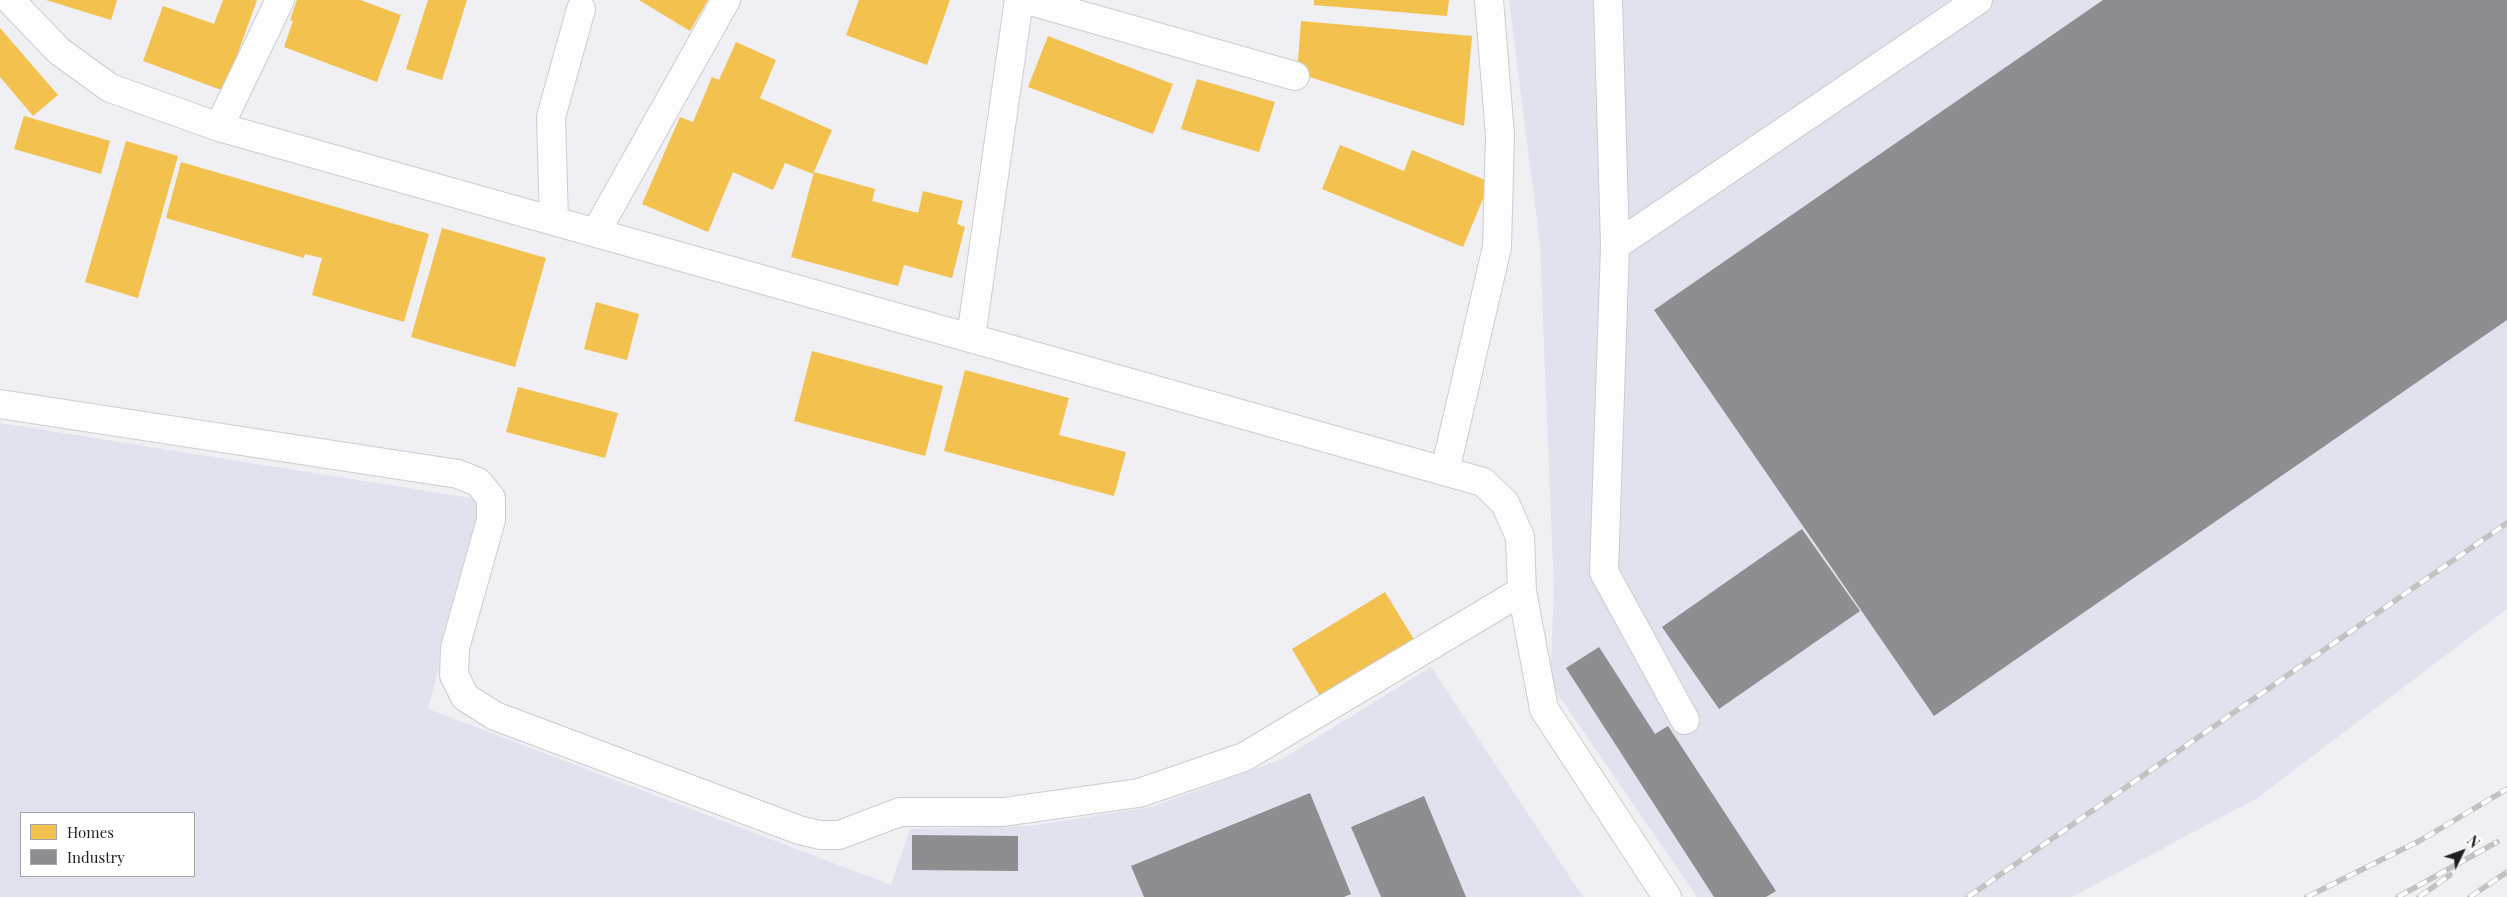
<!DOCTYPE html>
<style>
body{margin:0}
#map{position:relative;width:2507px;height:897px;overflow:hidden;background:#efeff4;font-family:"Playfair Display",serif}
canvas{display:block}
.legend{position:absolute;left:20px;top:812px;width:175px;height:65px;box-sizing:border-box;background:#fff;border:1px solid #a5a5a6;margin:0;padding:6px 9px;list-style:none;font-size:15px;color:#1d1e21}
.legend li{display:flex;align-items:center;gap:10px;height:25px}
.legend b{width:25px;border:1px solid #a5a5a6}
.north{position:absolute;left:2437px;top:827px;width:50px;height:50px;-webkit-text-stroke:4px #fff;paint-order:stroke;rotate:48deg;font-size:14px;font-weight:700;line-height:20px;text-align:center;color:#1d1e21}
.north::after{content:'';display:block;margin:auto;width:18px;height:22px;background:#1d1e21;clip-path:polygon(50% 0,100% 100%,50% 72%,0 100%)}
</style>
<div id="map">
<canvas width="2507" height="897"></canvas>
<ul class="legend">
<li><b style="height:14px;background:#f2c14e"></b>Homes</li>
<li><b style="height:14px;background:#8d8d92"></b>Industry</li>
</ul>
<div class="north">N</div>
</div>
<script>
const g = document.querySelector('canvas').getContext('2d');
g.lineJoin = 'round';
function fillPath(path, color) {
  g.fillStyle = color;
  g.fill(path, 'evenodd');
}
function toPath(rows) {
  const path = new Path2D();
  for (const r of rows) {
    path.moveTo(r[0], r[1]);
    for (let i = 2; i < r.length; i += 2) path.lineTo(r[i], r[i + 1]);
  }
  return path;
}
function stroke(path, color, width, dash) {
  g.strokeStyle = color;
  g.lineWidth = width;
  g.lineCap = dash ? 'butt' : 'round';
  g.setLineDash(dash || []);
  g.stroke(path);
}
const built = toPath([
 [1509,0,2507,0,2507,609,2257,798,2072,897,1697,897,1550,683,1554,592,1540,244],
 [0,423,483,500,428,709,891,885,910,829,1031,826,1152,807,1282,759,1431,667,1583,897,0,897],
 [21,813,194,813,194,876,21,876]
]);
const homes = toPath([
 [46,0,117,0,111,20],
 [223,0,257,0,224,91,143,61,163,6,214,24],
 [297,0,360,0,401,15,377,82,284,47,293,21,290,20],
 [428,0,467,0,442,80,406,69],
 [639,0,708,0,690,31],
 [859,0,950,0,927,65,846,35],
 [1314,0,1449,0,1447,16,1314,5],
 [1301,21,1472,36,1464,126,1297,73],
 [0,28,58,95,33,116,0,77],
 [1048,36,1173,84,1153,134,1028,87],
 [736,42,776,60,760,98,832,130,813,174,785,163,773,190,733,172,708,232,642,204,680,117,693,122,712,77,719,80],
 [1197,79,1275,102,1259,152,1181,129],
 [24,116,110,141,101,174,14,149],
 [126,141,178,156,138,298,85,282],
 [1340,145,1404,171,1412,150,1490,182,1463,247,1322,189],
 [181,162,429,234,404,322,312,295,322,258,305,254,304,258,166,218],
 [814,172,875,189,872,201,918,213,923,191,963,201,957,224,965,227,952,278,904,265,898,286,791,257],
 [442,228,546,258,515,367,411,337],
 [596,302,639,314,627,360,584,349],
 [812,351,943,386,925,456,794,421],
 [965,370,1069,398,1059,435,1126,452,1114,496,944,451],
 [518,387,618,413,605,458,506,432],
 [1385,592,1418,646,1324,703,1292,649]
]);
const industry = toPath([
 [2103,0,2507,0,2507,320,1934,716,1654,310],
 [1802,529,1860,611,1719,709,1662,627],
 [1599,647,1655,734,1668,726,1776,891,1766,897,1714,897,1566,668],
 [1310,793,1351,894,1344,897,1144,897,1131,866],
 [1424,796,1466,897,1381,897,1351,827],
 [912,835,1018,836,1018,871,912,870]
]);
const minor = toPath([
 [10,0,59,51,110,88,219,127,1483,482,1505,503,1520,537,1522,591,1544,709,1667,897],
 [1027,0,1295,76],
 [1608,0,1615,246,1604,572,1685,720],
 [219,127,280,0],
 [554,221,551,117,581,9],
 [596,232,726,0],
 [1615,246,1978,0],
 [971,337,1019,0],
 [0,404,458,474,478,482,491,498,491,520,455,648,454,675,465,697,495,716,799,830,820,835,839,835,900,812,1003,812,1139,793,1244,757,1522,591],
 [1445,471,1497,247,1500,135,1489,0]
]);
const rail = toPath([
 [1968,897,2507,523],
 [2307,897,2421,840,2507,789],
 [2398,897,2497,842],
 [2419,897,2450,875],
 [2470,897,2507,872]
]);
fillPath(built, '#e0e3ed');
fillPath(homes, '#f2c14e');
fillPath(industry, '#8d8d92');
stroke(minor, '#cccdd1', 30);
stroke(minor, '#fdfdfd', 28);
stroke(rail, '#c2c2c3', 5.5);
stroke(rail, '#fff', 4, [11]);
</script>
